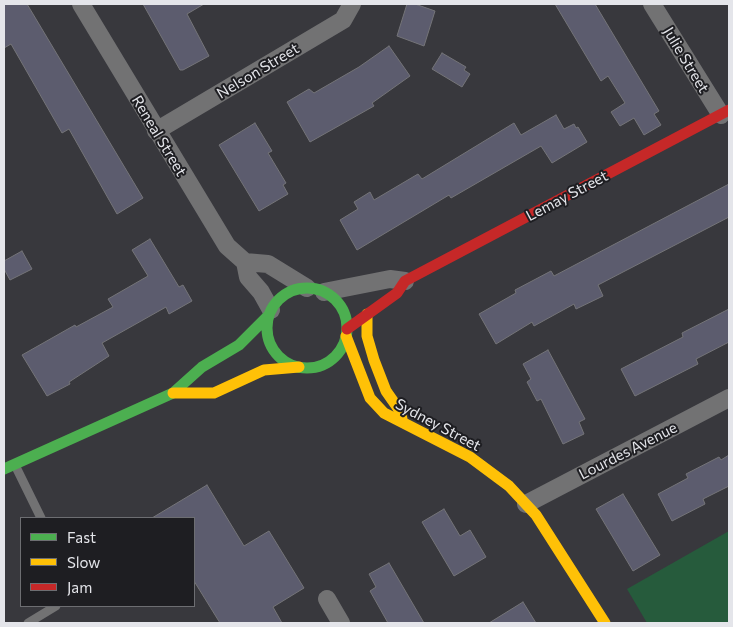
<!DOCTYPE html>
<style>
body{margin:0}
#map{position:relative;width:733px;height:627px;overflow:hidden;background:#38383d;font-family:Commissioner,sans-serif}
canvas{display:block}
.frame{position:absolute;inset:0;border:5px solid #e4e5ea;pointer-events:none}
.legend{position:absolute;left:20px;top:517px;width:175px;height:90px;box-sizing:border-box;background:#1e1e22;border:1px solid #6d6e72;margin:0;padding:6px 9px;list-style:none;font-size:15px;color:#e4e5ea}
.legend li{display:flex;align-items:center;gap:10px;height:25px}
.legend b{width:25px;border:1px solid #6d6e72}
</style>
<div id="map">
<canvas width="733" height="627"></canvas>
<div class="frame"></div>
<ul class="legend">
<li><b style="height:6px;background:#4caf50"></b>Fast</li>
<li><b style="height:6px;background:#ffc107"></b>Slow</li>
<li><b style="height:6px;background:#c62828"></b>Jam</li>
</ul>
</div>
<script>
const g = document.querySelector('canvas').getContext('2d');
g.lineJoin = 'round';
function fillPath(path, color) {
  g.fillStyle = color;
  g.fill(path, 'evenodd');
}
function toPath(rows) {
  const path = new Path2D();
  for (const r of rows) {
    if (r.length === 3) {
      path.moveTo(r[0] + r[2], r[1]);
      path.arc(r[0], r[1], r[2], 0, 2 * Math.PI);
      continue;
    }
    path.moveTo(r[0], r[1]);
    for (let i = 2; i < r.length; i += 2) path.lineTo(r[i], r[i + 1]);
  }
  return path;
}
function stroke(path, color, width, dash) {
  g.strokeStyle = color;
  g.lineWidth = width;
  g.lineCap = dash ? 'butt' : 'round';
  g.setLineDash(dash || []);
  g.stroke(path);
}
function write(font, color, halo, rows, align = 'center') {
  g.font = font + ' Commissioner,sans-serif';
  g.lineWidth = 4;
  g.setLineDash([]);
  g.textBaseline = 'middle';
  g.strokeStyle = halo;
  g.fillStyle = color;
  for (const [text, x, y, turn = 0] of rows) {
    g.save();
    g.translate(x, y);
    g.rotate((+turn || 0) * Math.PI / 180);
    g.textAlign = isNaN(turn) ? turn : align;
    if (halo) g.strokeText(text, 0, 0);
    g.fillText(text, 0, 0);
    g.restore();
  }
}
const green = toPath([
 [729,531,729,623,647,623,627,589]
]);
const building = toPath([
 [4,4,27,4,143,198,117,214,69,129,62,133,11,44,4,48,4,4],
 [143,4,204,4,187,14,209,56,183,70,180,70,143,4],
 [407,4,415,4,435,11,424,46,397,36,407,4],
 [555,4,595,4,659,111,654,114,661,125,644,135,634,118,620,126,611,112,625,103,608,76,601,81,555,4],
 [389,46,410,76,372,103,374,106,310,142,287,102,309,89,314,93,359,67,389,46],
 [442,53,466,67,464,70,470,74,462,87,432,69,442,53],
 [556,115,564,129,574,124,576,128,578,127,587,142,552,163,541,146,451,198,449,195,357,250,340,220,358,209,354,202,370,192,374,200,418,174,422,179,514,123,521,135,556,115],
 [255,123,272,151,268,153,286,183,283,185,288,194,259,211,219,145,255,123],
 [729,184,729,217,598,285,603,296,576,309,574,304,534,326,532,322,496,344,479,314,516,293,515,290,551,271,554,276,729,184],
 [150,239,179,287,183,285,192,301,169,314,166,307,102,343,109,356,69,382,70,384,47,396,22,355,75,325,76,327,113,307,108,299,148,276,132,250,150,239],
 [22,251,32,269,10,280,4,269,4,261,22,251],
 [729,309,729,342,696,359,698,364,635,396,621,369,683,337,682,333,729,309],
 [548,350,585,419,579,422,584,434,563,444,541,399,537,401,527,382,531,379,523,364,548,350],
 [729,455,729,486,703,499,705,504,672,521,658,494,688,478,686,474,719,457,721,460,729,455],
 [207,485,244,546,269,531,304,588,273,607,282,623,220,623,194,581,194,518,152,518,207,485],
 [623,494,660,555,633,571,596,509,623,494],
 [444,509,460,536,470,530,486,557,454,576,422,522,444,509],
 [389,563,424,623,388,623,370,591,376,587,369,574,389,563],
 [523,602,536,623,489,623,523,602]
]);
const lane = toPath([
 [15,465,41,518],
 [28,623,56,606]
]);
const street = toPath([
 [81,4,227,246,245,262,248,277,261,292,271,310],
 [652,4,721,115],
 [156,131,343,20,352,4],
 [245,262,268,264,307,288],
 [324,292,390,279,405,281],
 [526,504,729,398],
 [327,599,341,623]
]);
const fast = toPath([
 [307,328,40],
 [4,469,173,393,202,367,239,345,269,315]
]);
const slow = toPath([
 [367,314,367,336,374,360,386,391,400,411,402,419],
 [346,336,370,398,384,413,470,457,509,486,536,515,605,623],
 [173,393,214,393,264,370,299,367]
]);
const jam = toPath([
 [347,329,397,293,405,281,729,110]
]);
const streetNames = [
 ["Julie Street",686,60,59],
 ["Nelson Street",258,71,-31],
 ["Reneal Street",159,136,59],
 ["Lemay Street",567,196,-28],
 ["Sydney Street",438,425,28],
 ["Lourdes Avenue",628,451,-27]
];
fillPath(green, '#265b3c');
fillPath(building, '#5c5c6e');
stroke(building, '#747478', 1);
stroke(lane, '#727273', 9);
stroke(street, '#727273', 18);
stroke(fast, '#4caf50', 11);
stroke(slow, '#ffc107', 11);
stroke(jam, '#c62828', 11);
write('15px', '#e4e5ea', '#1e1e22', streetNames);
</script>
